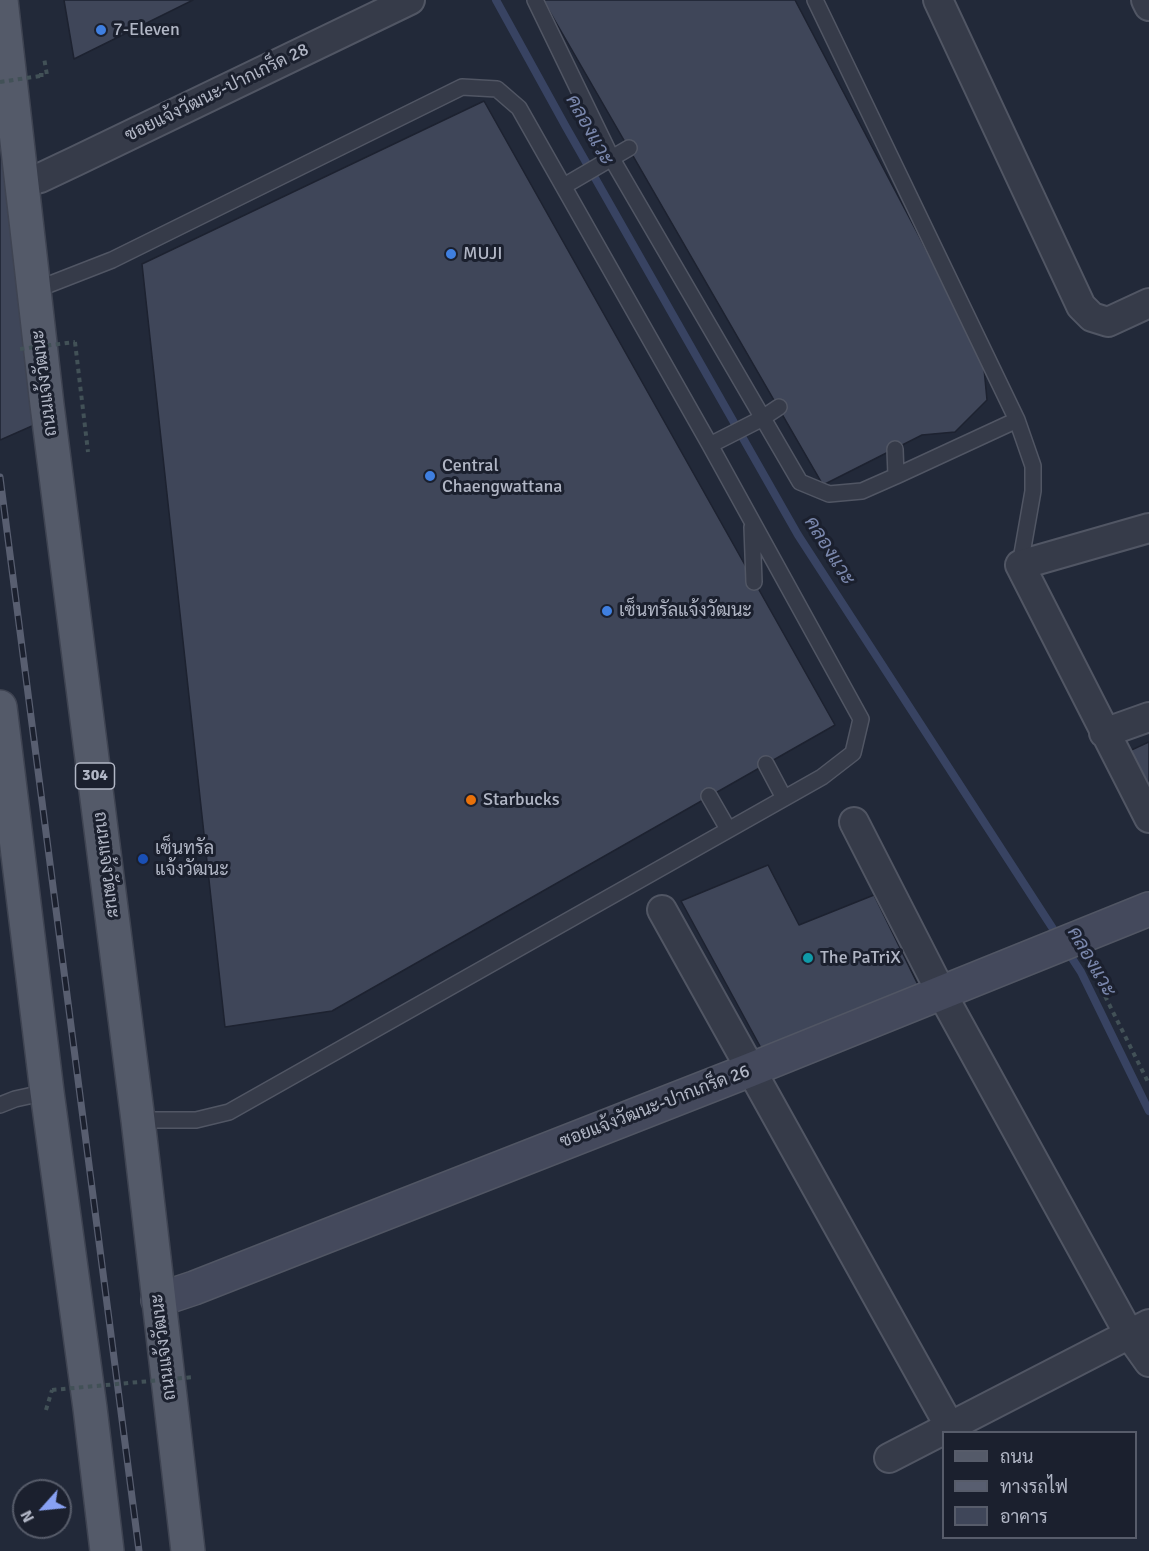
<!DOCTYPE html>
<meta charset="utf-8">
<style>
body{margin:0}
#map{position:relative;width:1149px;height:1551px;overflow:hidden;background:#222939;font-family:Signika,Sarabun,sans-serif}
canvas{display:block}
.legend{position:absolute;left:942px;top:1431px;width:195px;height:108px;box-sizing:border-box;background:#1b202e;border:2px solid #575c6a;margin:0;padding:8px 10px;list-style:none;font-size:18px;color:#b1b6c5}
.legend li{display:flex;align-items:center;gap:12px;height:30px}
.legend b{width:30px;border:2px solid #575c6a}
.north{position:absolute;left:12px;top:1479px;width:60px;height:60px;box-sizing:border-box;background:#1b202e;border:2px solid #575c6a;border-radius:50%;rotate:243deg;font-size:16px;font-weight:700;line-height:24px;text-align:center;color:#b1b6c5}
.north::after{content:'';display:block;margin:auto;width:21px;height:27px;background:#88a1f3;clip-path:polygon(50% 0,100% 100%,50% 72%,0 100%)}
</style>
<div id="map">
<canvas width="1149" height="1551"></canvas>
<ul class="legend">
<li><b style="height:8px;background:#545a69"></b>ถนน</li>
<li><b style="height:8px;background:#585e70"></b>ทางรถไฟ</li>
<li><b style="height:16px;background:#3f4659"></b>อาคาร</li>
</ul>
<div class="north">N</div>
</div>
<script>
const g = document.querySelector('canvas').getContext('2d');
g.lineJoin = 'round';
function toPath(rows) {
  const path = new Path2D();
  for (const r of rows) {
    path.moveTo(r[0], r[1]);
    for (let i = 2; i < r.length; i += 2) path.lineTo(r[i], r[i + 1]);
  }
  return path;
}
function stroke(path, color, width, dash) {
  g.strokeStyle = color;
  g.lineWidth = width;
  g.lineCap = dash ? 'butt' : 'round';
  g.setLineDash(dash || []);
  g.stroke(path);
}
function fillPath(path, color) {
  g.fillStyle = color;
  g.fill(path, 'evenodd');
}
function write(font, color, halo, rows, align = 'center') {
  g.font = font + ' Signika,Sarabun,sans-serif';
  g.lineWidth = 6;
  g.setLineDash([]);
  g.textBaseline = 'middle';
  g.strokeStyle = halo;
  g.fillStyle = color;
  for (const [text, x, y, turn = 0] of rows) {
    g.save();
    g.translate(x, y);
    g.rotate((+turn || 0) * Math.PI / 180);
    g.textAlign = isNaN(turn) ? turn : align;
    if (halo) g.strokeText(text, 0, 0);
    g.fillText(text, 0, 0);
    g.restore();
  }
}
const stream = toPath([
 [496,0,566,127,798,535,1059,938],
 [1066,949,1081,972,1149,1111]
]);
const building = toPath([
 [64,0,193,0,74,59,64,0],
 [543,0,795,0,983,358,987,400,955,432,922,435,823,485,543,0],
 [0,36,41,422,0,440,0,36],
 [484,101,835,725,332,1011,225,1027,142,264,484,101],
 [1149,742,1149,799,1125,753,1149,742],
 [768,865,799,925,874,895,921,991,761,1048,681,901,768,865]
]);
const path = toPath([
 [39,75,47,75,44,58],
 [75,342,88,452],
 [1089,964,1149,1084],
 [46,1410,52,1390]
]);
const lane = toPath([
 [535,0,612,159,800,482,829,494,862,491,896,476,895,449],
 [815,0,1017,420,1033,466,1033,491,1020,565],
 [564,186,629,148],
 [35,290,112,260,462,87,497,89,519,108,710,445,861,719,853,753,822,777,229,1112,196,1120,138,1120],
 [710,445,761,419,779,407],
 [896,476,1017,420],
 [752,527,754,582],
 [766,764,784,798],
 [709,796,728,829],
 [0,1105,15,1099,47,1092]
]);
const street = toPath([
 [938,0,1081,306,1092,317,1108,322,1149,303],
 [1146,0,1149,6],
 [22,183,40,178,76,161,410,0],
 [1149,528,1020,565,1149,818],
 [1104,733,1149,717],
 [854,822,942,994,1129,1334,1149,1362],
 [662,910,950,1427],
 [889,1458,1149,1324]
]);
const secondary = toPath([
 [158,1300,194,1288,750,1070,1149,909]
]);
const primary = toPath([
 [1,0,47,405,138,1120,188,1551],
 [0,707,47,1092,90,1408,107,1551]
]);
const rail = toPath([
 [0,477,139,1551]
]);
const pathBridge = toPath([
 [0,82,40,76],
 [20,349,75,342],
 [52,1390,194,1377]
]);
const markers = [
 [101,30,6,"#3f7fe0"],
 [451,254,6,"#3f7fe0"],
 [430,476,6,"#3f7fe0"],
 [607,611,6,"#3f7fe0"],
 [471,800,6,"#e8710a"],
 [143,859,6,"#1a4fb4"],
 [808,958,6,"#0f9aa8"]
];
const shields = [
 [95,776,39]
];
const shieldNames = [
 ["304",95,776]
];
const poiNames = [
 ["7-Eleven",113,30],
 ["MUJI",463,254],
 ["Central",442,466],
 ["Chaengwattana",442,487],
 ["เซ็นทรัลแจ้งวัฒนะ",619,611],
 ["Starbucks",483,800],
 ["เซ็นทรัล",155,849],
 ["แจ้งวัฒนะ",155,870],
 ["The PaTriX",820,958]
];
const streetNames = [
 ["ซอยแจ้งวัฒนะ-ปากเกร็ด 28",217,93,-26],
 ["ถนนแจ้งวัฒนะ",45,383,-97],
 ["ถนนแจ้งวัฒนะ",106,865,83],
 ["ซอยแจ้งวัฒนะ-ปากเกร็ด 26",655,1107,-21],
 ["ถนนแจ้งวัฒนะ",164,1347,-97]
];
const waterNames = [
 ["คลองแวะ",589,130,61],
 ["คลองแวะ",829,551,58],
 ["คลองแวะ",1091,962,60]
];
stroke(stream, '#384362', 8);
fillPath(building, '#3f4659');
stroke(building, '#1d2230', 1.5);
stroke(lane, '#515664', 18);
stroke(street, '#515664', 32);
stroke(secondary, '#515664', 36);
stroke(primary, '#3f4452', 36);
stroke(path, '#425157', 4, [4.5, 4.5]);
stroke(lane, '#363b49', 15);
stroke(street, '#363b49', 28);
stroke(secondary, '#44495c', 33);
stroke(primary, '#545a69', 33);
stroke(rail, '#585e70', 7);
stroke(rail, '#1b202e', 4.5, [14]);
stroke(pathBridge, '#425157', 4, [4.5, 4.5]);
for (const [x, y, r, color] of markers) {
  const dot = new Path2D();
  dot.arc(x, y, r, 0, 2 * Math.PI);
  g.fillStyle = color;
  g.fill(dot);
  stroke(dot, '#1b202e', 2);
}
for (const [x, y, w] of shields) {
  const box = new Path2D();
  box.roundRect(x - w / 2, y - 13, w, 26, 4.5);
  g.fillStyle = '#1b202e';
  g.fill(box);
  stroke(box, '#b1b6c5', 1.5);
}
write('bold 16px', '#b1b6c5', null, shieldNames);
write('18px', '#b1b6c5', '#1b202e', poiNames, 'left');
write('18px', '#b1b6c5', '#1b202e', streetNames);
write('italic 20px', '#7a87ac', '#1b202e', waterNames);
</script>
